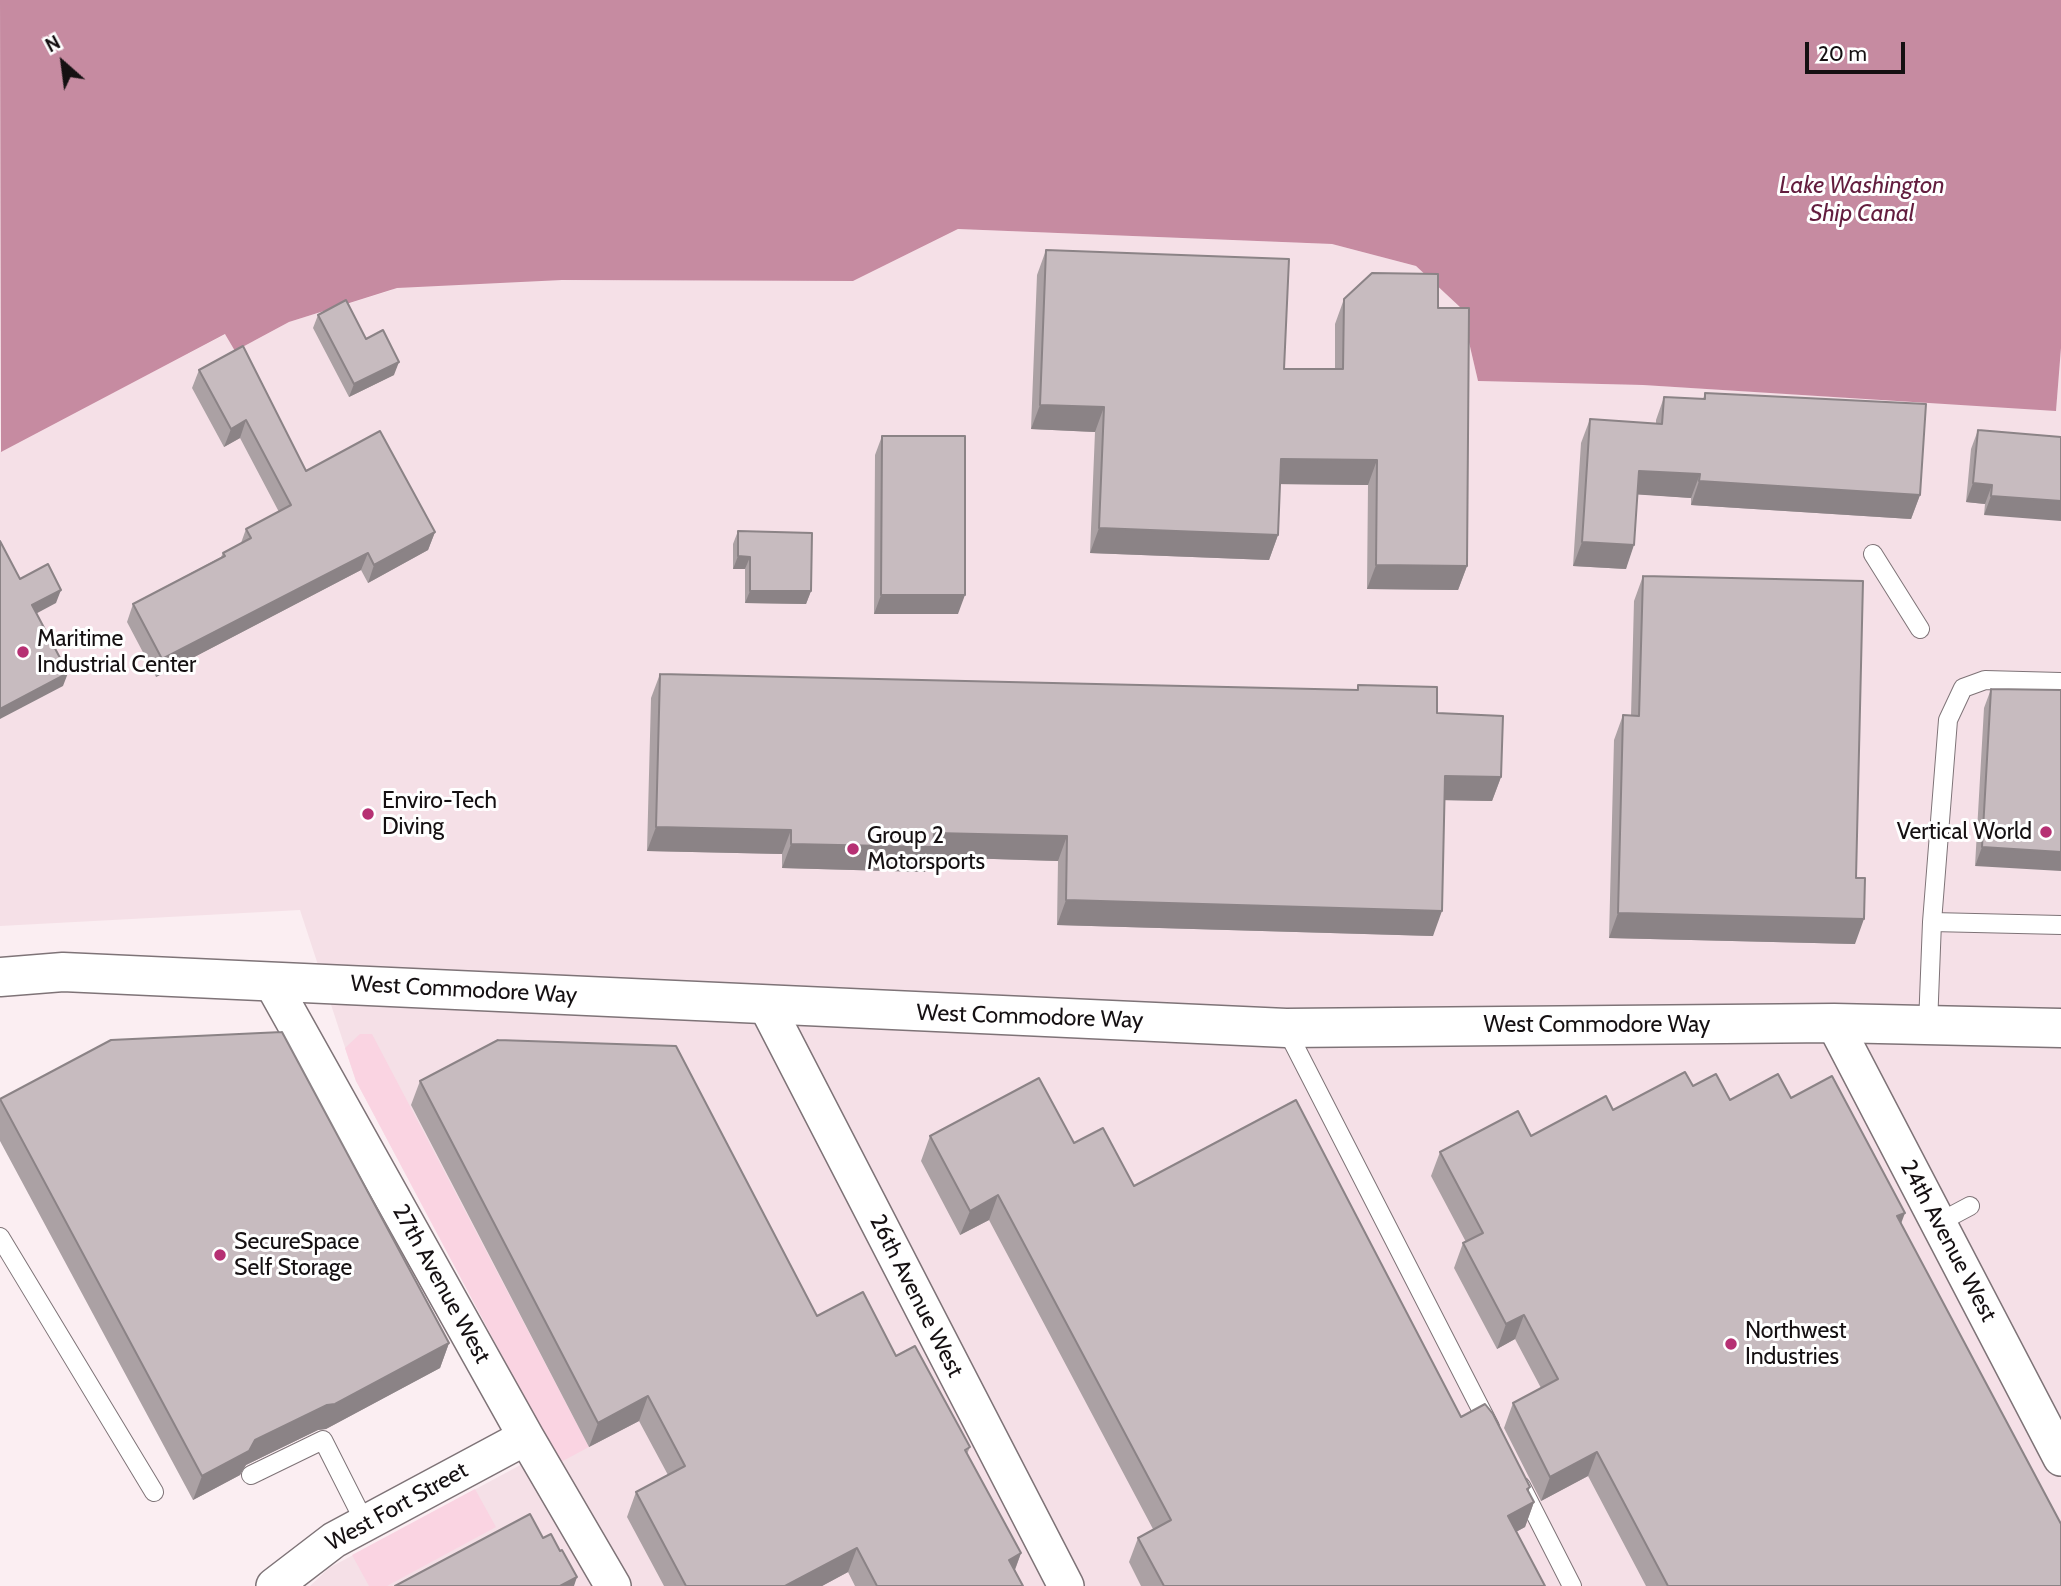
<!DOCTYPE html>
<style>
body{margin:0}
#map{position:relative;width:2061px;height:1586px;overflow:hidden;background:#fbeef2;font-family:Cabin,sans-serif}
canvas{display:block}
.north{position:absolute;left:28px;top:28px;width:70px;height:70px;-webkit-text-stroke:5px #fff;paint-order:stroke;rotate:332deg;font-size:19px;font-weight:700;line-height:28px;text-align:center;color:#151012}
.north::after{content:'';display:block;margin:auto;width:24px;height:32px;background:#151012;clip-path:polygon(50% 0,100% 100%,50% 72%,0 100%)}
.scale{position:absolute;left:1805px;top:42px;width:100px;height:32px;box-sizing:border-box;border:4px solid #151012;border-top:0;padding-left:9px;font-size:21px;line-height:24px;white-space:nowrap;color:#151012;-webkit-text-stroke:5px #fff;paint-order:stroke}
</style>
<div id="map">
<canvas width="2061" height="1586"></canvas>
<div class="north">N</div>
<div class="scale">20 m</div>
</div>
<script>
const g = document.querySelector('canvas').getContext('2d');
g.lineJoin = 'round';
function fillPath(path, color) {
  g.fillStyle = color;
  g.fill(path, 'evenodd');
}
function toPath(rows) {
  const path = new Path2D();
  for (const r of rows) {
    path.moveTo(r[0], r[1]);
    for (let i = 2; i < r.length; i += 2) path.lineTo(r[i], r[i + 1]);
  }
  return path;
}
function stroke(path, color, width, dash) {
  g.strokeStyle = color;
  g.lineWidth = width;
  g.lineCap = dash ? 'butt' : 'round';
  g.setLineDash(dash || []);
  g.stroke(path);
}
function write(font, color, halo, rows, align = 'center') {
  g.font = font + ' Cabin,sans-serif';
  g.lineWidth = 6;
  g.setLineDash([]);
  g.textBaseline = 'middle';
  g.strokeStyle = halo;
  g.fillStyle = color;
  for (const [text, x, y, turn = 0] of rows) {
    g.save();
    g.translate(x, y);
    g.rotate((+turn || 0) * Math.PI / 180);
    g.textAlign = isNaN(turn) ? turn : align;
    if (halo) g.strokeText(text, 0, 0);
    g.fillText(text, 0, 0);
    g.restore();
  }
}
const built = toPath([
 [958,229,1332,244,1416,266,1461,308,1478,381,1643,385,2056,410,2061,348,2061,1586,310,1586,329,1568,552,1448,356,1081,300,910,0,926,0,451,226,334,254,341,289,322,392,290,420,247,561,280,853,281]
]);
const green = toPath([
 [360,1034,372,1034,589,1447,559,1463,356,1081,345,1048],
 [475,1489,496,1527,387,1586,369,1586,352,1555]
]);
const water = toPath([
 [0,0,2061,0,2061,348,2056,411,1643,385,1478,381,1461,308,1416,266,1332,244,958,229,853,281,562,280,397,288,289,322,235,351,225,334,1,452]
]);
const service = toPath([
 [1873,554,1920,629],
 [1932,922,2061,925],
 [1928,1025,1932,922,1948,720,1963,688,1985,680,2061,682],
 [1286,1029,1490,1427],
 [1938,1223,1970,1206],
 [0,1237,154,1492],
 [251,1475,323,1440,366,1525],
 [1521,1486,1572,1586]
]);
const minor = toPath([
 [271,981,526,1437,613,1586],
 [766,1005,1066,1586],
 [1834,1023,2061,1458],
 [274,1586,334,1540,526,1437]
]);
const tertiary = toPath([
 [0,977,63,972,1286,1028,1834,1023,2061,1028]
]);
const wall = toPath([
 [1046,250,1284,369,1335,369,1335,324,1344,299,1438,308,1467,566,1458,590,1367,589,1368,485,1280,484,1278,535,1269,560,1090,553,1095,432,1031,429,1037,275],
 [318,315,366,339,394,375,349,397,313,328],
 [199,370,306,471,435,532,428,550,368,583,361,570,156,677,127,622,133,604,221,557,223,553,241,543,246,529,279,512,240,438,224,447,192,388],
 [1705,393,1920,495,1911,519,1691,505,1691,498,1637,494,1626,569,1573,566,1581,443,1590,419,1656,424,1656,420,1664,397,1703,399],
 [1978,430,2061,437,1984,515,1985,504,1966,502,1971,449],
 [882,436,958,614,874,614,875,455],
 [738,531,811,591,806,604,745,603,745,569,733,569,733,544],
 [1643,576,1856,878,1855,944,1609,938,1614,740,1623,715,1631,716,1634,601],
 [660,674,1357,690,1358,685,1437,713,1501,777,1492,801,1445,800,1433,936,1057,925,1058,861,930,857,925,872,782,868,782,854,647,851,651,698],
 [1991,689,2061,690,1975,866,1984,708],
 [420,1081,817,1316,896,1356,970,1447,967,1454,1021,1553,1015,1570,1023,1586,855,1586,848,1572,822,1586,664,1586,627,1517,636,1492,668,1475,639,1421,589,1447,411,1105],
 [1693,1086,1730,1100,1791,1098,1901,1223,2061,1586,1646,1586,1588,1476,1541,1501,1504,1428,1513,1403,1541,1388,1515,1339,1497,1349,1454,1268,1463,1243,1466,1242,1431,1176,1440,1152,1531,1136],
 [0,1099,449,1343,440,1368,326,1429,318,1430,246,1465,240,1475,193,1500,0,1141],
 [930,1136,1074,1143,1461,1417,1528,1492,1534,1502,1525,1527,1516,1532,1545,1586,1141,1586,1129,1562,1138,1538,1153,1529,989,1220,960,1235,921,1161]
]);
const shadedWall = toPath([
 [399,362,394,375,349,397,354,384],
 [1040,405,1104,407,1095,432,1031,429],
 [246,420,240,438,224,447,231,429],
 [1281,459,1377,460,1368,485,1272,484],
 [1639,471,1700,474,1691,498,1630,494],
 [1699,481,1920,495,1911,519,1691,505],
 [1973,483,1992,485,1985,504,1966,502],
 [1991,496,2061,501,2061,521,1984,515],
 [1099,528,1278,535,1269,560,1090,553],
 [435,532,428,550,368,583,374,565],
 [1582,542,1634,545,1626,569,1573,566],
 [368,553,361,570,156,677,162,659],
 [738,556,750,557,745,569,733,569],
 [1376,565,1467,566,1458,590,1367,589],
 [61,590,56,603,28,618,32,605],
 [750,591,811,591,806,604,745,603],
 [881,595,965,595,958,614,874,614],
 [68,673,63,686,0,719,0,709],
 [1445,776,1501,777,1492,801,1436,800],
 [656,827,791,830,782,854,647,851],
 [934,833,1067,836,1058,861,930,857,925,872,782,868,791,844],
 [1982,847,2061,852,2061,871,1975,866],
 [1066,900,1442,911,1433,936,1057,925],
 [1618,913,1864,919,1855,944,1609,938],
 [998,1195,989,1220,960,1235,970,1211],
 [1905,1213,1896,1237,1897,1216],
 [1524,1315,1515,1339,1497,1349,1506,1324],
 [449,1343,440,1368,326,1429,318,1430,246,1465,240,1475,193,1500,202,1476,255,1440],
 [648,1396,639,1421,589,1447,598,1423],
 [1597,1452,1588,1476,1541,1501,1550,1477],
 [1530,1487,1522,1508,1534,1502,1525,1527,1499,1541,1508,1516,1527,1489],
 [857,1548,848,1572,822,1586,785,1586],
 [1021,1553,1012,1577,1009,1560],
 [577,1577,574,1586,560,1586]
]);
const building = toPath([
 [1046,250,1289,259,1284,369,1343,369,1344,299,1372,273,1438,274,1438,308,1469,308,1467,566,1376,565,1377,460,1281,459,1278,535,1099,528,1104,407,1040,405,1046,250],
 [346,300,366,339,383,330,399,362,354,384,318,315,346,300],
 [243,346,306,471,380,431,435,532,374,565,368,553,162,659,133,604,225,556,223,553,251,538,246,529,291,505,246,420,231,429,199,370,243,346],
 [1705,393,1926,404,1920,495,1699,481,1700,474,1639,471,1634,545,1582,542,1590,419,1662,424,1664,397,1705,399,1705,393],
 [1978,430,2061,437,2061,501,1991,496,1992,485,1973,483,1978,430],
 [882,436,965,436,965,595,881,595,882,436],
 [738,531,812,533,811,591,750,591,750,557,738,556,738,531],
 [0,541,20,579,48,564,61,590,32,605,68,673,0,709,0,541],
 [1643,576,1863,581,1856,878,1865,878,1864,919,1618,913,1623,715,1639,716,1643,576],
 [660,674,1358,690,1358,685,1437,687,1437,713,1503,716,1501,777,1445,776,1442,911,1066,900,1067,836,934,833,933,847,791,844,791,830,656,827,660,674],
 [1991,689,2061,690,2061,852,1982,847,1991,689],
 [282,1032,449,1343,335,1404,327,1405,255,1440,249,1451,202,1476,0,1099,111,1040,282,1032],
 [498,1040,676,1046,817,1316,863,1292,896,1356,915,1346,970,1447,965,1450,1021,1553,1009,1560,1023,1586,877,1586,857,1548,785,1586,686,1586,636,1492,685,1466,648,1396,598,1423,420,1081,498,1040],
 [1685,1072,1693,1086,1716,1074,1730,1100,1778,1074,1791,1098,1832,1076,1905,1213,1897,1216,2061,1524,2061,1586,1668,1586,1597,1452,1550,1477,1513,1403,1558,1379,1524,1315,1506,1324,1463,1243,1483,1233,1440,1152,1518,1111,1531,1136,1606,1096,1613,1110,1685,1072],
 [1039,1078,1074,1143,1103,1128,1134,1186,1296,1100,1461,1417,1485,1404,1493,1414,1530,1487,1527,1489,1534,1502,1508,1516,1545,1586,1164,1586,1138,1538,1171,1520,998,1195,970,1211,930,1136,1039,1078],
 [530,1514,543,1538,551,1534,560,1551,562,1550,577,1577,560,1586,395,1586,530,1514]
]);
const markers = [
 [23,652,7,"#b63073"],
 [368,814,7,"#b63073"],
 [2046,832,7,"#b63073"],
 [853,849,7,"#b63073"],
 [220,1255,7,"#b63073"],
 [1731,1344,7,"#b63073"]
];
const poiNames = [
 ["Maritime",37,639],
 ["Industrial Center",37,665],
 ["Enviro-Tech",382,801],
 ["Diving",382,827],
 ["Vertical World",2032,832,"right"],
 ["Group 2",867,836],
 ["Motorsports",867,862],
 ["SecureSpace",234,1242],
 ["Self Storage",234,1268],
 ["Northwest",1745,1331],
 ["Industries",1745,1357]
];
const streetNames = [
 ["West Commodore Way",464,990,3],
 ["West Commodore Way",1030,1017,2],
 ["West Commodore Way",1597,1025],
 ["24th Avenue West",1948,1241,62],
 ["27th Avenue West",441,1284,61],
 ["26th Avenue West",916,1296,63],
 ["West Fort Street",397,1507,-29]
];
const waterNames = [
 ["Lake Washington",1862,186],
 ["Ship Canal",1862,214]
];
fillPath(built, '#f5e0e7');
fillPath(green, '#fad4e2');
fillPath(water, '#c68ba1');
stroke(service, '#7e7377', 20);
stroke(minor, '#7e7377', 38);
stroke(tertiary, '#7e7377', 41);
stroke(service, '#fff', 18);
stroke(minor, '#fff', 35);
stroke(tertiary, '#fff', 38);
fillPath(wall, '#aba1a4');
fillPath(shadedWall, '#8b8386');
fillPath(building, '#c7bbbf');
stroke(building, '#8b8386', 2);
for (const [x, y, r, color] of markers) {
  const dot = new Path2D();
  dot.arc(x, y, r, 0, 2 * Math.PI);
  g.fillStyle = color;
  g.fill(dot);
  stroke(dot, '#fff', 2.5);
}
write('23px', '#151012', '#fff', poiNames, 'left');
write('23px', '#151012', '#fff', streetNames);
write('italic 24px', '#631d3e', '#fff', waterNames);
</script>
